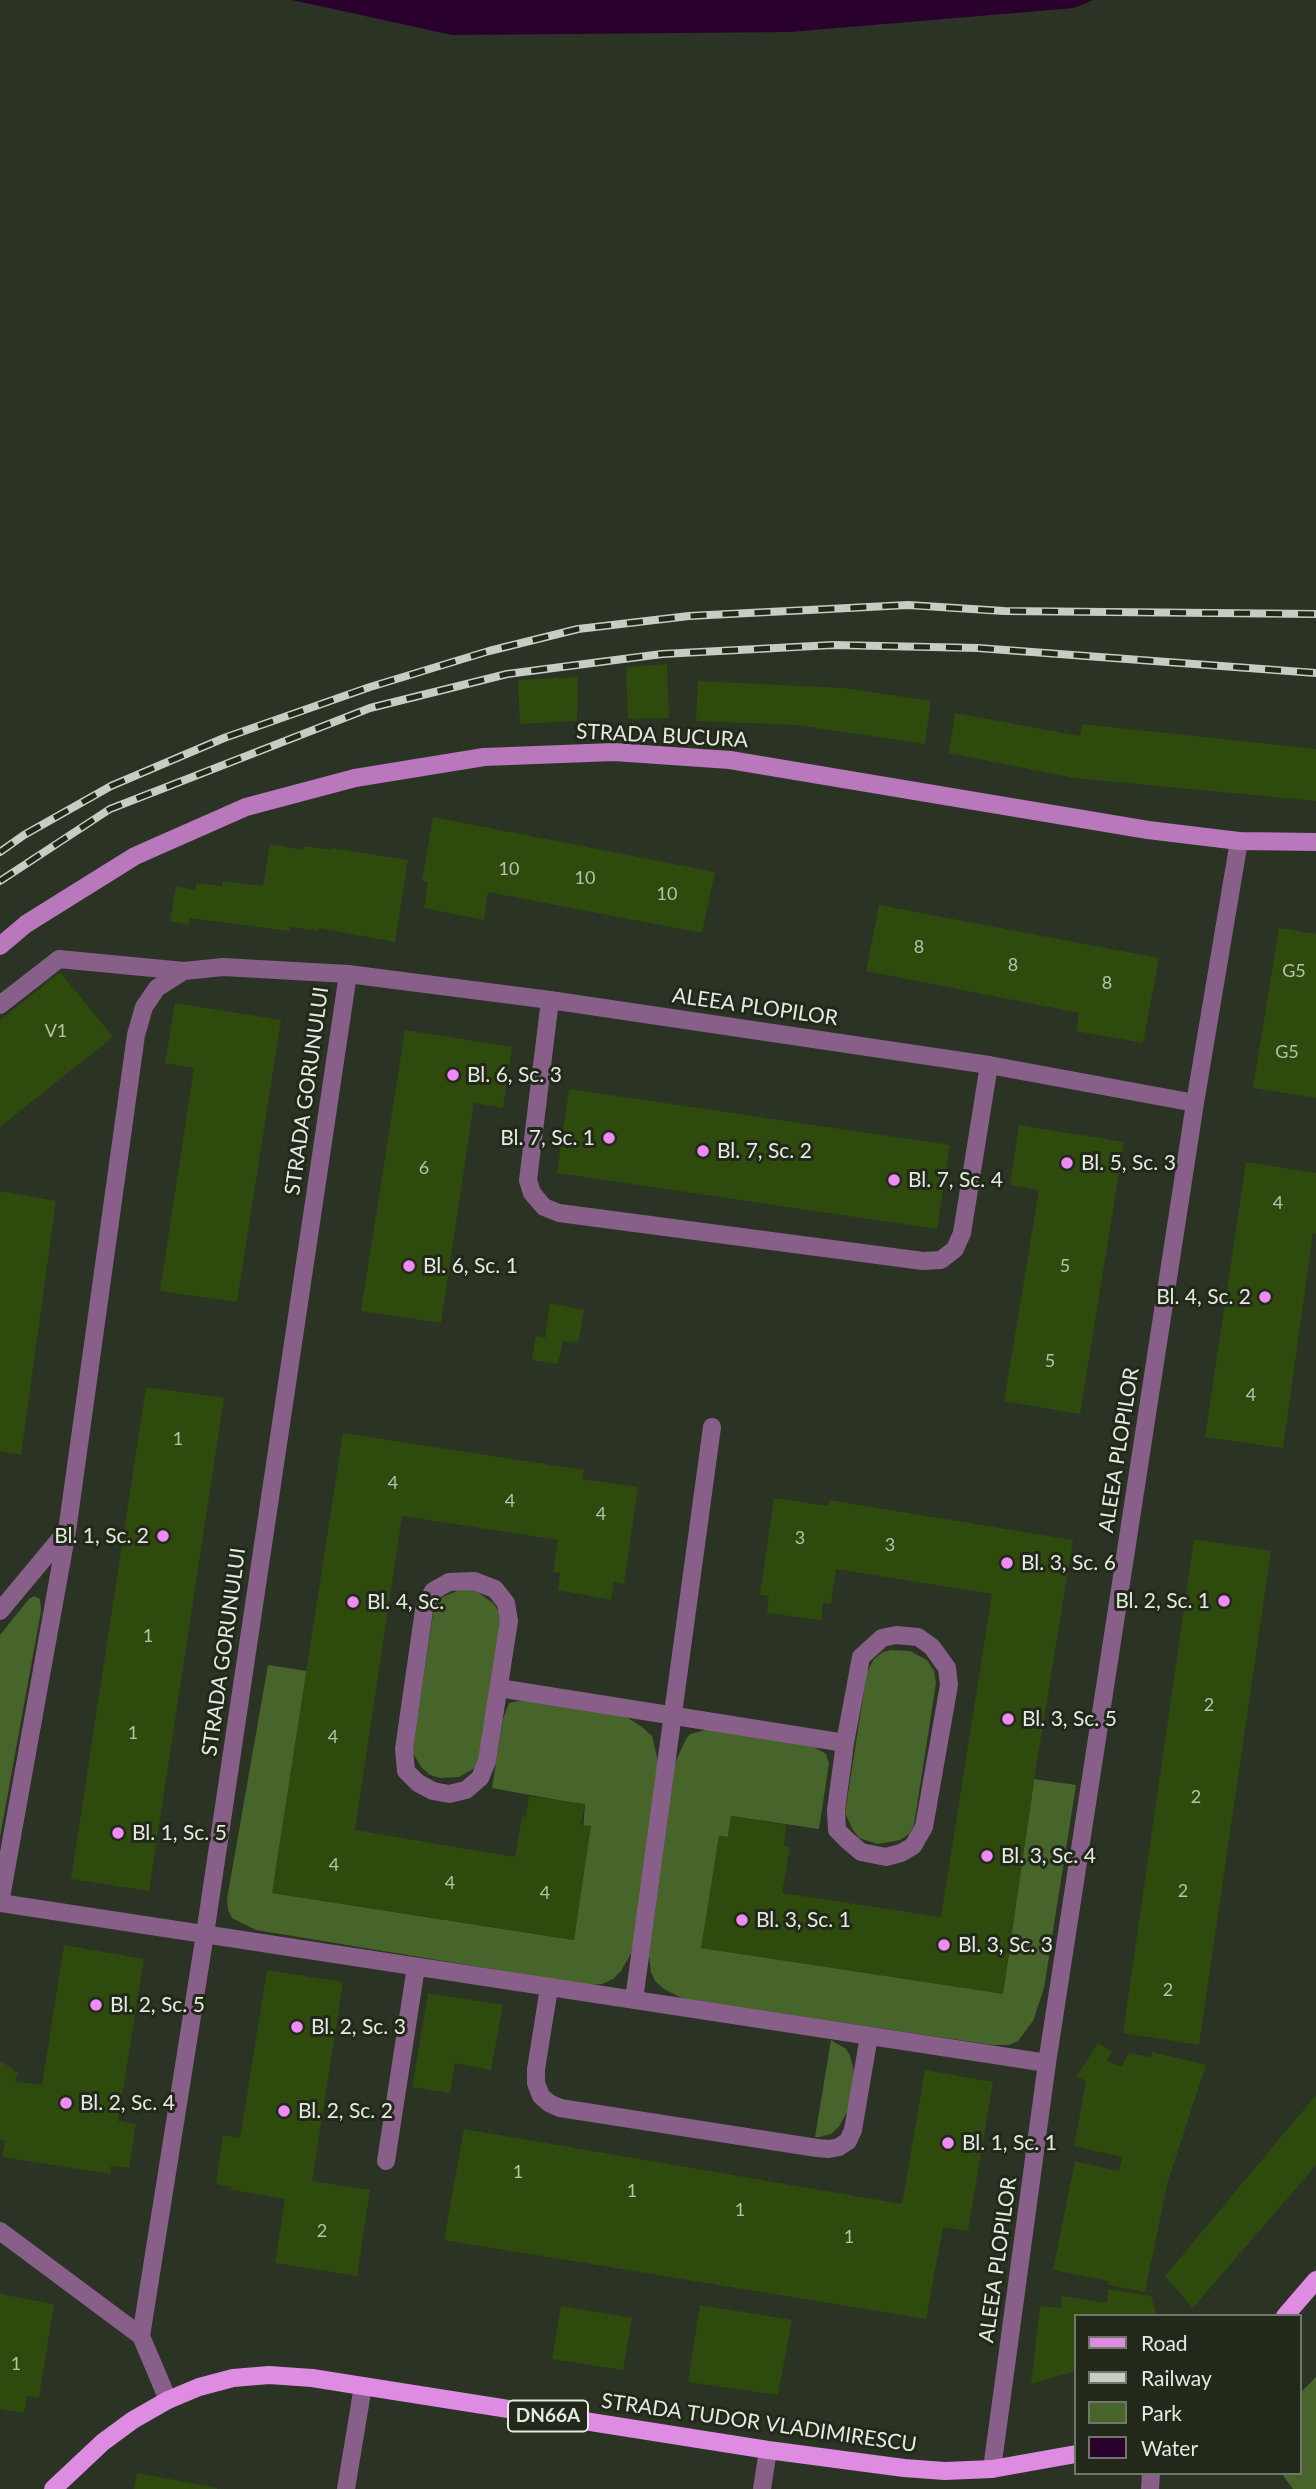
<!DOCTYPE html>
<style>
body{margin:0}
#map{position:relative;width:1316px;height:2489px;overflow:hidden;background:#2b3325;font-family:Lato,sans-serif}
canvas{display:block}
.legend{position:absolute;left:1074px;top:2314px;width:228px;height:161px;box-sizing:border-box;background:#22291b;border:2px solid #70766a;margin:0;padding:9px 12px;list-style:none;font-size:21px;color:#e5eae1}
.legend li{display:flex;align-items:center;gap:14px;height:35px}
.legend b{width:35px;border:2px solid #70766a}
</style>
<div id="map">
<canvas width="1316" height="2489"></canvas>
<ul class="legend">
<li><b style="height:9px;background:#de8be2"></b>Road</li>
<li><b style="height:9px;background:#c8cdc3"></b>Railway</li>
<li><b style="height:19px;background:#47642b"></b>Park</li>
<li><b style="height:19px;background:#2a012d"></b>Water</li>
</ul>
</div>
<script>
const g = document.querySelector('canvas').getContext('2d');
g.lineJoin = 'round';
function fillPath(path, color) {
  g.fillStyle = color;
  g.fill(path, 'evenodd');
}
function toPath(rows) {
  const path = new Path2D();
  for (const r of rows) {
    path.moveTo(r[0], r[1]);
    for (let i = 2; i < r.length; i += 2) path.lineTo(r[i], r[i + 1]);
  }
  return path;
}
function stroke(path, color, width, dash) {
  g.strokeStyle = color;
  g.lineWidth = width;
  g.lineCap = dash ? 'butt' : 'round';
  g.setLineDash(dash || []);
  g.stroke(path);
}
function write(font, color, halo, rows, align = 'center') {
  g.font = font + ' Lato,sans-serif';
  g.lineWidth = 6;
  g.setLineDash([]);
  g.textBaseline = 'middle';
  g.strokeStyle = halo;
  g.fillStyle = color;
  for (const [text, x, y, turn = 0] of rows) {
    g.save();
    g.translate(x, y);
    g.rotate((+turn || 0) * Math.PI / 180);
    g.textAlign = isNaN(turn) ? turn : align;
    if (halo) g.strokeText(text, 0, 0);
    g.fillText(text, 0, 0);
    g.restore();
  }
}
const green = toPath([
 [465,1588,478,1592,494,1604,499,1612,502,1624,478,1766,459,1777,440,1778,430,1775,422,1768,412,1752,434,1607,442,1597],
 [34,1596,40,1599,41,1611,0,1837,0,1635,29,1599],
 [891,1650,910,1651,927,1660,934,1671,936,1683,914,1825,909,1834,900,1840,878,1844,859,1838,853,1830,845,1813,867,1672,874,1659,883,1652],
 [268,1665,307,1671,273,1893,574,1940,585,1805,492,1788,503,1719,509,1703,523,1700,623,1715,642,1727,652,1736,658,1761,633,1950,621,1971,613,1979,602,1984,589,1985,256,1930,232,1918,228,1910,227,1899],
 [710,1729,814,1747,826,1754,829,1763,819,1829,731,1816,728,1837,719,1836,702,1948,1003,1993,1034,1779,1076,1785,1044,1988,1033,2021,1018,2041,1009,2045,993,2045,684,1999,664,1989,655,1981,651,1972,649,1956,675,1763,686,1739,690,1734],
 [831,2040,846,2049,850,2055,854,2072,851,2094,847,2112,840,2125,831,2134,819,2137,815,2137],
 [1316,2377,1316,2489,1293,2489,1281,2473,1300,2473,1300,2393]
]);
const water = toPath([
 [292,0,1093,0,1074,8,790,32,452,35]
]);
const building = toPath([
 [667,664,669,718,628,719,626,667],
 [578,677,577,721,520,724,518,680],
 [698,681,845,688,931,701,925,744,796,725,696,721],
 [955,713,1080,736,1082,724,1316,749,1316,801,1074,778,949,753],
 [433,817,715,872,702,933,488,892,484,920,424,908,428,882,422,881],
 [270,844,303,850,303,846,332,850,331,848,408,860,395,942,319,928,319,931,290,927,289,931,190,918,188,925,170,921,176,886,195,890,196,883,222,886,223,881,263,886],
 [879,905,1159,958,1143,1043,1076,1031,1079,1013,866,971],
 [1279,928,1316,934,1316,1098,1253,1088],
 [60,972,113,1037,0,1127,0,1020],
 [175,1003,281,1020,237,1302,160,1291,194,1068,165,1063],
 [405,1030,512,1047,503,1108,474,1103,441,1323,361,1311],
 [569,1089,950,1145,937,1229,557,1173],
 [1019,1125,1124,1142,1080,1414,1004,1401,1039,1190,1010,1185],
 [1246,1162,1316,1173,1316,1234,1313,1233,1283,1448,1205,1437],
 [0,1191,56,1201,21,1455,0,1451],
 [550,1303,584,1310,578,1343,563,1341,558,1364,532,1360,536,1336,545,1338],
 [146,1387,224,1398,149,1891,71,1879],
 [343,1433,584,1470,582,1479,638,1487,624,1584,614,1582,611,1600,558,1590,560,1573,553,1572,558,1540,402,1516,355,1830,515,1857,522,1816,526,1817,529,1796,585,1804,581,1825,591,1826,574,1940,272,1893],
 [774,1498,828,1506,829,1500,1073,1540,1036,1768,1003,1994,701,1948,719,1836,728,1837,731,1816,786,1825,784,1846,790,1847,782,1893,941,1917,992,1594,836,1569,831,1604,823,1603,821,1620,767,1613,769,1596,760,1595],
 [1194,1539,1271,1551,1199,2045,1123,2033],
 [64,1945,144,1959,118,2121,136,2124,129,2168,111,2166,110,2174,2,2157,5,2141,0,2139,0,2060,19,2074,14,2081,42,2085],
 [267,1970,343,1982,312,2181,370,2190,357,2276,275,2263,285,2199,232,2190,232,2187,216,2184,223,2135,240,2138],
 [428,1993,503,2005,491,2070,455,2063,450,2093,412,2087],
 [1098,2043,1112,2052,1107,2061,1122,2067,1128,2053,1151,2057,1152,2052,1206,2065,1168,2181,1145,2292,1108,2285,1109,2281,1053,2270,1075,2161,1119,2171,1122,2157,1074,2146,1086,2082,1077,2076],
 [925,2070,993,2082,968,2231,943,2227,926,2319,444,2240,464,2129,902,2204],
 [1316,2095,1316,2165,1193,2308,1165,2276],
 [1108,2289,1151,2296,1157,2316,1076,2316,1076,2371,1031,2384,1040,2306,1061,2308,1062,2296,1107,2303],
 [0,2294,54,2304,39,2398,27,2396,24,2413,0,2409],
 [700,2305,792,2320,778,2395,688,2382],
 [561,2306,632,2318,623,2370,552,2359],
 [137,2473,217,2488,217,2489,134,2489]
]);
const lane = toPath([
 [550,1000,528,1180,532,1193,544,1207,559,1213,923,1261,941,1260,955,1249,962,1233,989,1065],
 [0,1005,59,959,184,971],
 [474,1581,495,1589,506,1603,509,1621,487,1761,480,1778,466,1790,449,1794,433,1791,418,1783,406,1771,404,1749,424,1610,433,1591,449,1582,474,1581],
 [0,1611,65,1533],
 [896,1635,918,1637,932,1647,947,1668,949,1685,924,1827,913,1846,901,1853,886,1857,861,1852,847,1840,837,1830,836,1810,845,1743,861,1657,882,1638,896,1635],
 [499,1688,845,1743],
 [0,1903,67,1531,136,1035,144,1007,157,988,184,971,223,967,348,974],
 [0,1903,1047,2063],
 [549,1988,536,2069,536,2083,541,2096,549,2103,560,2108,817,2148,829,2149,839,2147,848,2141,853,2130,869,2036],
 [634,2000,712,1427],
 [386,2161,416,1967]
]);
const street = toPath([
 [0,2231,141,2336,168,2400],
 [141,2336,205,1934,348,974,550,1000,989,1065,1195,1103],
 [992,2469,1047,2063,1195,1103,1239,841],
 [346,2489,363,2386],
 [762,2489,768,2450],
 [1150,2489,1151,2473]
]);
const secondary = toPath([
 [0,946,26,924,135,856,246,807,355,778,484,757,614,752,730,760,1148,830,1239,841,1316,842]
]);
const primary = toPath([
 [1285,2316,1316,2280],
 [53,2489,103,2442,133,2420,168,2400,199,2387,233,2378,269,2375,312,2378,768,2450,904,2468,945,2471,992,2469,1076,2454]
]);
const rail = toPath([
 [0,852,24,835,111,786,224,738,370,687,489,651,578,629,689,616,908,605,1004,611,1316,614],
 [0,881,110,809,370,708,507,674,662,654,833,645,978,648,1316,673]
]);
const markers = [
 [453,1075,7,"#f08bf5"],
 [609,1138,7,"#f08bf5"],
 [703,1151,7,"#f08bf5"],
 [1067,1163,7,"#f08bf5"],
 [894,1180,7,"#f08bf5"],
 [409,1266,7,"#f08bf5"],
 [1265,1297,7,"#f08bf5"],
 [163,1536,7,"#f08bf5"],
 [1007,1563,7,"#f08bf5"],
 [1224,1601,7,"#f08bf5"],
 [353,1602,7,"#f08bf5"],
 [1008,1719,7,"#f08bf5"],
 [118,1833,7,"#f08bf5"],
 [987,1856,7,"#f08bf5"],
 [742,1920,7,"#f08bf5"],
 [944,1945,7,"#f08bf5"],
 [96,2005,7,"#f08bf5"],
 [297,2027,7,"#f08bf5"],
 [66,2103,7,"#f08bf5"],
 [284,2111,7,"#f08bf5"],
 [948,2143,7,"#f08bf5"]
];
const numberNames = [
 ["10",509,869],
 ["10",585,878],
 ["10",667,894],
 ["8",919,947],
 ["8",1013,965],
 ["G5",1294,971],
 ["8",1107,983],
 ["V1",56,1031],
 ["G5",1287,1052],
 ["6",424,1168],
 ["4",1278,1203],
 ["5",1065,1266],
 ["5",1050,1361],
 ["4",1251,1395],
 ["1",178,1439],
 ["4",393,1483],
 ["4",510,1501],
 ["4",601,1514],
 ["3",800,1538],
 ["3",890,1545],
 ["1",148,1636],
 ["2",1209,1705],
 ["1",133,1733],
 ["4",333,1737],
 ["2",1196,1797],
 ["4",334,1865],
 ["4",450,1883],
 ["2",1183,1891],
 ["4",545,1893],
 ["2",1168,1990],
 ["1",518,2172],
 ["1",632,2191],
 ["1",740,2210],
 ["2",322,2231],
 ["1",849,2237],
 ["1",16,2364]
];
const shields = [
 [548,2416,80]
];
const shieldNames = [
 ["DN66A",548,2416]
];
const streetNames = [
 ["STRADA BUCURA",662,736,3],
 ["ALEEA PLOPILOR",755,1007,8],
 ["STRADA GORUNULUI",307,1091,-82],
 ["ALEEA PLOPILOR",1119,1450,-81],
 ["STRADA GORUNULUI",224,1652,-82],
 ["ALEEA PLOPILOR",998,2260,-82],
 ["STRADA TUDOR VLADIMIRESCU",759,2423,8]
];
const poiNames = [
 ["Bl. 6, Sc. 3",467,1075],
 ["Bl. 7, Sc. 1",595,1138,"right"],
 ["Bl. 7, Sc. 2",717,1151],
 ["Bl. 5, Sc. 3",1081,1163],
 ["Bl. 7, Sc. 4",908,1180],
 ["Bl. 6, Sc. 1",423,1266],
 ["Bl. 4, Sc. 2",1251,1297,"right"],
 ["Bl. 1, Sc. 2",149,1536,"right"],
 ["Bl. 3, Sc. 6",1021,1563],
 ["Bl. 2, Sc. 1",1210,1601,"right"],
 ["Bl. 4, Sc.",367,1602],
 ["Bl. 3, Sc. 5",1022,1719],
 ["Bl. 1, Sc. 5",132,1833],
 ["Bl. 3, Sc. 4",1001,1856],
 ["Bl. 3, Sc. 1",756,1920],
 ["Bl. 3, Sc. 3",958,1945],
 ["Bl. 2, Sc. 5",110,2005],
 ["Bl. 2, Sc. 3",311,2027],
 ["Bl. 2, Sc. 4",80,2103],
 ["Bl. 2, Sc. 2",298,2111],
 ["Bl. 1, Sc. 1",962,2143]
];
fillPath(green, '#47642b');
fillPath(water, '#2a012d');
fillPath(building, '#2e4a0c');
stroke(lane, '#885f89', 18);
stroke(street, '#885f89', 18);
stroke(secondary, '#b878bb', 18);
stroke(primary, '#de8be2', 18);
stroke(rail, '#c8cdc3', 8);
stroke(rail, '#22291b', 5, [16]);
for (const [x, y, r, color] of markers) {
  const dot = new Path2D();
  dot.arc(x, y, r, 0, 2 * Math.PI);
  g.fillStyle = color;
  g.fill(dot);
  stroke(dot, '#22291b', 2.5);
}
write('18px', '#b7c2ac', null, numberNames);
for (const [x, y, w] of shields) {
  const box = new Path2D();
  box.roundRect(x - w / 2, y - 15.5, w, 31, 5);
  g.fillStyle = '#22291b';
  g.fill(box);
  stroke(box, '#e5eae1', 2);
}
write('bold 19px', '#e5eae1', null, shieldNames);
write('21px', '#e5eae1', '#22291b', streetNames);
write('21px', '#e5eae1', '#22291b', poiNames, 'left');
</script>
